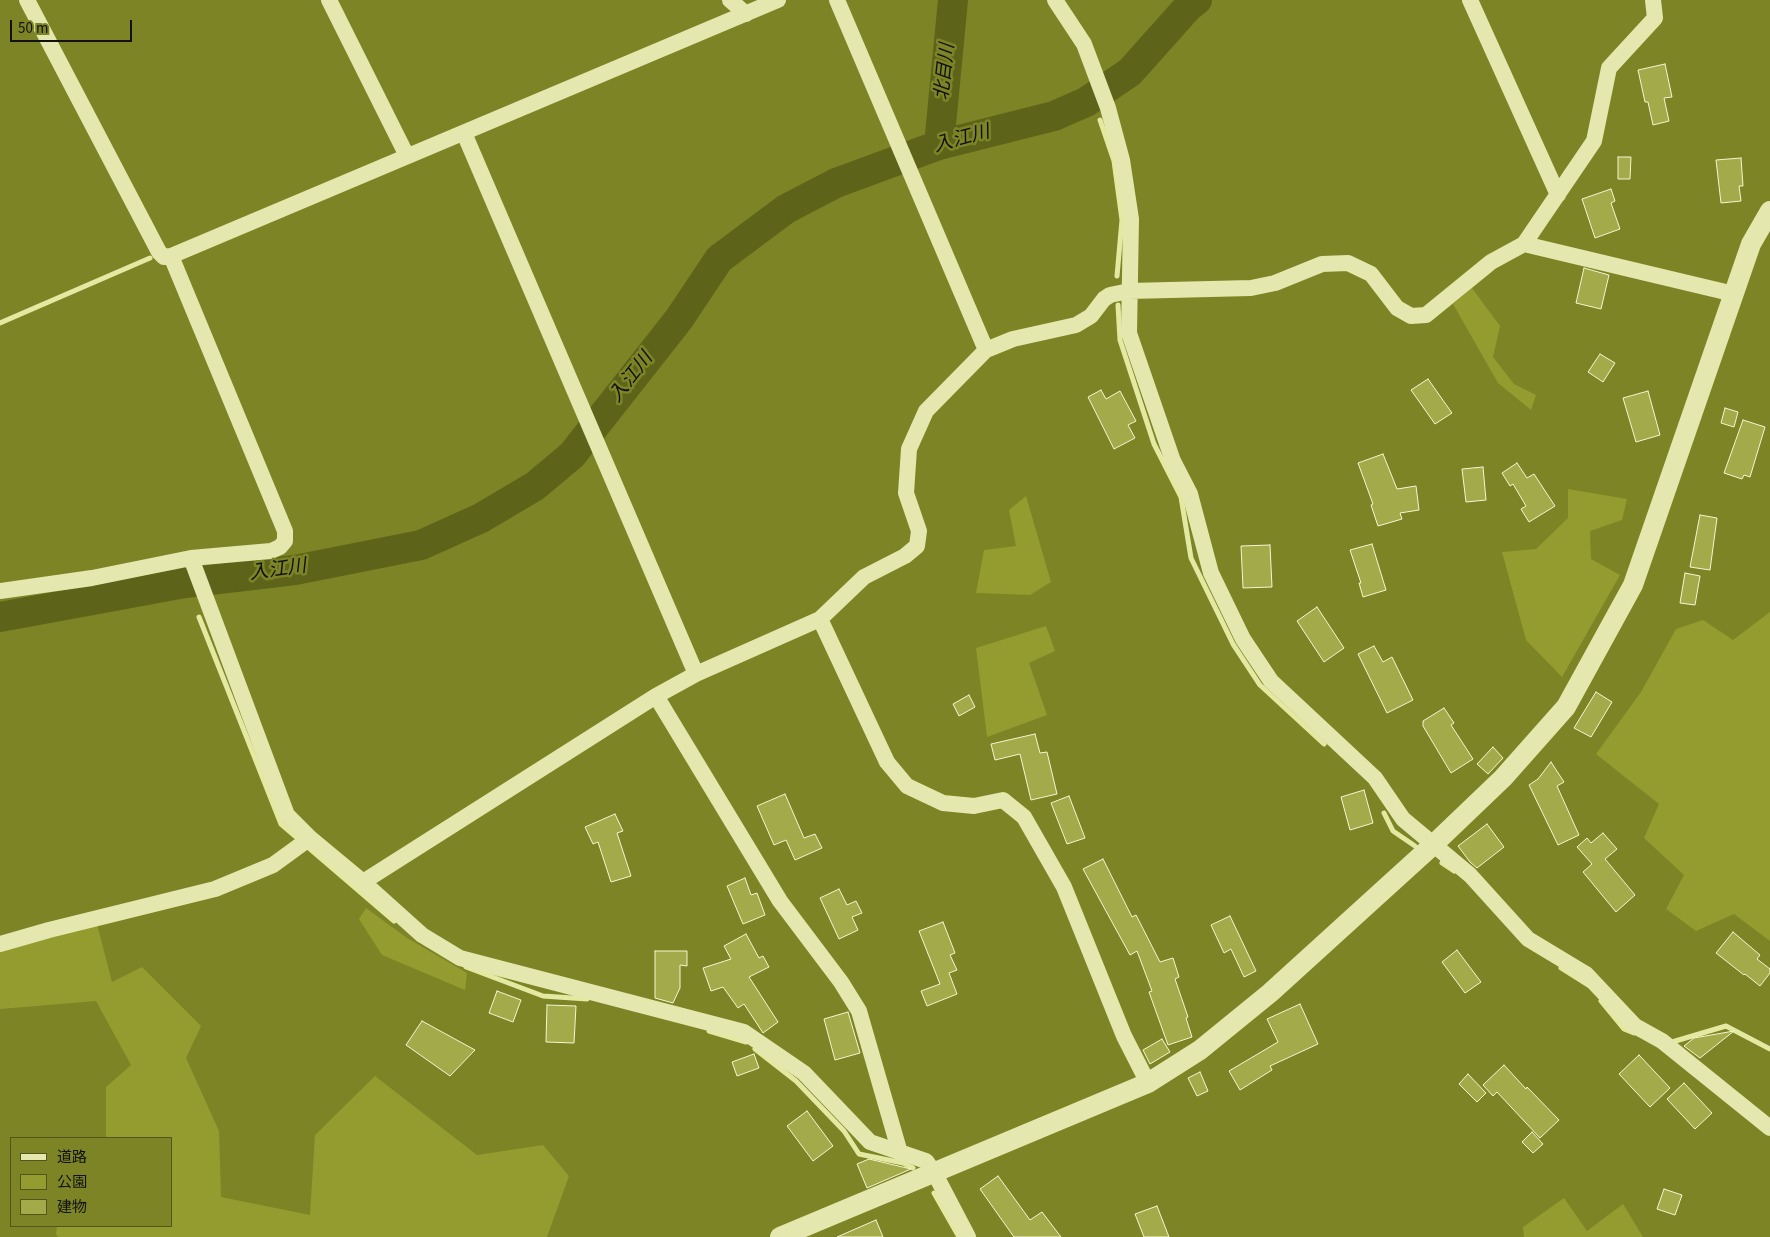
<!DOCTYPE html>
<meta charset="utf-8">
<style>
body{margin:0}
#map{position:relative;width:1770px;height:1237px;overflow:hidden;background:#7c8425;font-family:"Source Sans 3","Noto Sans JP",sans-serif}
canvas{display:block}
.legend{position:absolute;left:10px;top:1137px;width:162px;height:90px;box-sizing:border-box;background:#7c8425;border:1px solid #51561d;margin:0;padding:6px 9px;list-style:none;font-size:15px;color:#111}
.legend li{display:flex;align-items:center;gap:10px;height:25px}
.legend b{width:25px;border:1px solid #51561d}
.scale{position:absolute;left:10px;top:20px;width:122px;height:22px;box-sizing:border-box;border:2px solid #111;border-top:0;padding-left:6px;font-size:15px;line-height:18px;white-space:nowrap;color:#111;-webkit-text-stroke:4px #7c8425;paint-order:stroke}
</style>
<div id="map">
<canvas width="1770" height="1237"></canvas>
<ul class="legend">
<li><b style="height:6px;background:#e4e8ae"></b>道路</li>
<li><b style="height:14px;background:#949c2f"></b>公園</li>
<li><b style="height:14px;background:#a3aa49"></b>建物</li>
</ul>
<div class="scale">50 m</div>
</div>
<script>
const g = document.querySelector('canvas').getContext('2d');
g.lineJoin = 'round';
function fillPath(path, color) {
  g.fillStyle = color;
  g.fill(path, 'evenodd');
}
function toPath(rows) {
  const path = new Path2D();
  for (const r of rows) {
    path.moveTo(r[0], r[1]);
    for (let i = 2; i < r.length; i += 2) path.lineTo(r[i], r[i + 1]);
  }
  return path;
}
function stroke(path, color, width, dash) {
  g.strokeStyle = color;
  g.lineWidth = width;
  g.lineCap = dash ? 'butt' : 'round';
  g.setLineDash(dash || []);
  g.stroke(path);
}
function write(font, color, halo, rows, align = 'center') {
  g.font = font + ' "Source Sans 3","Noto Sans JP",sans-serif';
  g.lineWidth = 5;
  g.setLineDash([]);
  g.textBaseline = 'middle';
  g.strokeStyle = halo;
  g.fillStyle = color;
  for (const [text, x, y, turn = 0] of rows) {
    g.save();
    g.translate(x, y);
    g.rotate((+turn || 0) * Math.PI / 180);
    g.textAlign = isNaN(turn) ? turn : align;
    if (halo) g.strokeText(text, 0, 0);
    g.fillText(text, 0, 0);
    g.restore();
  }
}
const green = toPath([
 [1472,288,1500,326,1493,357,1514,384,1536,395,1531,410,1498,383,1453,304],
 [1568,489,1627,499,1622,520,1590,531,1591,559,1620,575,1562,677,1526,640,1502,552,1536,549,1568,518],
 [1026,496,1051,582,1030,595,976,593,984,550,1016,546,1009,510],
 [1770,612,1770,941,1734,914,1696,931,1666,909,1684,875,1644,838,1659,804,1596,754,1641,692,1676,629,1703,620,1733,640],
 [1046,626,1055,651,1029,663,1047,715,987,737,976,648],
 [366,908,407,938,467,973,465,990,382,955,359,919],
 [97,924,112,982,142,967,201,1026,186,1058,219,1131,221,1197,310,1215,315,1135,375,1076,477,1155,543,1145,569,1176,547,1237,58,1237,56,1234,57,1226,171,1226,171,1138,106,1138,106,1087,131,1065,96,1001,0,1009,0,951],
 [1564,1198,1587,1231,1623,1204,1643,1237,1524,1237,1523,1227]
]);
const stream = toPath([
 [1100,120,1114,161,1122,220,1117,276],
 [1118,305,1120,340,1154,444,1181,497,1191,558,1233,644,1260,685,1324,744],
 [0,323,150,258],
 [199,617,281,824,394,921],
 [1384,813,1393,831,1415,846],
 [1442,863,1454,871],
 [466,967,543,996,587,999],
 [1561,968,1588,985],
 [1601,1001,1624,1029,1634,1033],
 [709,1031,746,1042],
 [1672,1042,1726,1026,1770,1049],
 [755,1049,796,1081,844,1131,859,1154,903,1163,913,1168],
 [934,1193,959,1237]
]);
const river = toPath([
 [939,145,953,0],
 [0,617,185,583,295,570,421,545,481,518,535,486,572,455,679,319,719,259,786,209,836,183,939,145,1054,116,1086,102,1130,72,1188,7,1197,0]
]);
const building = toPath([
 [1665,64,1672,97,1664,98,1669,121,1653,125,1648,102,1645,102,1638,70,1665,64],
 [1618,157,1631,157,1630,179,1618,179,1618,157],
 [1741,158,1743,186,1739,186,1741,201,1721,203,1716,160,1741,158],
 [1611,189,1615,201,1611,203,1620,229,1595,238,1582,199,1611,189],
 [1584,268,1609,275,1601,309,1576,303,1584,268],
 [1600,354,1615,363,1603,382,1588,372,1600,354],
 [1428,379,1452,413,1435,424,1411,390,1428,379],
 [1101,390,1106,399,1120,391,1136,421,1128,425,1135,438,1114,449,1088,397,1101,390],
 [1648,391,1660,435,1636,442,1623,398,1648,391],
 [1725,408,1738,412,1734,427,1721,423,1725,408],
 [1743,420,1765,427,1750,477,1744,475,1742,479,1724,473,1743,420],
 [1383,454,1397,489,1416,486,1419,510,1400,513,1402,519,1378,526,1371,505,1373,504,1358,463,1383,454],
 [1517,463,1527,478,1534,474,1555,506,1529,522,1521,509,1526,506,1513,484,1510,486,1502,473,1517,463],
 [1483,467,1486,500,1466,502,1462,469,1483,467],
 [1700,515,1717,518,1710,570,1690,567,1700,515],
 [1372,544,1386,590,1363,597,1359,583,1361,583,1350,550,1372,544],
 [1270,545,1272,587,1243,588,1241,546,1270,545],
 [1685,573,1700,576,1695,605,1680,603,1685,573],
 [1317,607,1344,648,1324,662,1297,621,1317,607],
 [1374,646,1383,662,1392,657,1413,700,1387,713,1358,654,1374,646],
 [1596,692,1612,702,1591,737,1574,728,1596,692],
 [969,695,975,707,959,716,953,704,969,695],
 [1444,708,1454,723,1451,725,1473,759,1451,773,1423,726,1423,721,1444,708],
 [1035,734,1040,753,1047,752,1057,794,1031,800,1020,754,995,760,991,744,1035,734],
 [1493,747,1503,758,1488,774,1477,764,1493,747],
 [1551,762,1564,782,1557,786,1579,835,1558,845,1529,785,1538,779,1551,762],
 [1364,790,1373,823,1350,830,1341,797,1364,790],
 [785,794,804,838,815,834,822,848,795,860,786,840,774,845,757,806,785,794],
 [1069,796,1085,838,1067,844,1051,803,1069,796],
 [615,814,623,831,617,833,631,876,611,882,598,842,593,844,585,827,615,814],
 [1487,824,1504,847,1477,868,1470,862,1458,846,1487,824],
 [1603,833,1617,849,1605,859,1635,895,1616,912,1583,872,1592,864,1577,847,1587,838,1591,843,1603,833],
 [1103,859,1132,917,1136,915,1160,962,1173,958,1179,977,1175,979,1188,1017,1186,1018,1192,1037,1168,1045,1149,992,1152,991,1137,951,1130,955,1083,869,1103,859],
 [745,878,751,895,757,893,765,915,743,924,727,886,745,878],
 [839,889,847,905,856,901,862,913,852,917,858,930,839,939,820,898,839,889],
 [1230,916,1256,971,1244,977,1231,949,1224,953,1211,925,1230,916],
 [943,922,955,953,950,955,957,970,949,973,957,994,927,1006,921,991,940,984,919,931,943,922],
 [1733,932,1760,955,1757,959,1770,969,1770,973,1760,986,1745,974,1744,975,1716,953,1733,932],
 [746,934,759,958,763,956,769,967,749,977,778,1022,763,1033,744,1004,738,1008,723,987,711,991,703,968,731,959,724,946,746,934],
 [1457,950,1481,982,1465,993,1442,962,1457,950],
 [655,951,687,951,687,966,680,965,680,988,673,1003,655,998,655,951],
 [497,991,521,1000,513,1022,489,1013,497,991],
 [1300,1004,1318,1044,1270,1066,1272,1070,1240,1090,1229,1071,1278,1042,1267,1019,1300,1004],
 [547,1005,576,1006,574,1043,546,1042,547,1005],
 [848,1012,860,1053,835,1060,824,1019,848,1012],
 [422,1021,475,1050,450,1076,406,1045,422,1021],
 [1734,1031,1700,1058,1684,1046,1694,1038,1734,1031],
 [1162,1039,1170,1052,1150,1064,1143,1050,1162,1039],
 [754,1054,759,1068,737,1076,732,1062,754,1054],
 [1639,1055,1670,1088,1650,1107,1619,1074,1639,1055],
 [1504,1065,1526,1089,1527,1087,1559,1120,1540,1138,1497,1092,1493,1096,1483,1085,1504,1065],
 [1200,1072,1208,1091,1197,1096,1188,1078,1200,1072],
 [1468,1074,1486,1093,1477,1102,1459,1084,1468,1074],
 [1684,1083,1712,1113,1695,1129,1667,1099,1684,1083],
 [807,1111,833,1146,813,1161,787,1126,807,1111],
 [1532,1132,1543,1144,1533,1153,1522,1142,1532,1132],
 [869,1159,911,1169,867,1188,857,1164,869,1159],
 [998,1176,1030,1220,1042,1212,1061,1237,1014,1237,980,1189,998,1176],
 [1664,1189,1682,1195,1675,1215,1657,1209,1664,1189],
 [1157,1206,1169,1237,1144,1237,1135,1214,1157,1206],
 [876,1220,883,1237,837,1237,876,1220]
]);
const minor = toPath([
 [27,0,159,252,164,257,171,256,778,0],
 [329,0,407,156],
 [730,0,746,14],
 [837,0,986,350],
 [1055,0,1084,44,1108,108,1122,160,1131,219,1129,333,1173,461,1190,494,1211,573,1243,639,1271,681,1375,778,1403,819,1470,875,1528,939,1586,974,1635,1026,1662,1041,1770,1128],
 [1470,0,1558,195],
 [464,133,696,674],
 [1524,244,1734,294],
 [191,558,287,815,310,838,363,882,422,935,460,958,744,1032,804,1073,870,1142,926,1161,934,1172,968,1237],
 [0,591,92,578,191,558,271,551,280,547,285,541,285,531,171,256],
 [820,619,887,762,907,786,943,803,974,806,1003,800,1024,817,1064,887,1124,1036,1148,1083],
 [656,696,780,901,841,982,859,1011,900,1153],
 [363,882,656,696,696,674,820,619,864,577,905,556,917,546,919,531,906,493,909,449,926,411,986,350,1013,339,1076,325,1091,316,1104,299,1110,295,1129,291,1251,288,1275,283,1322,264,1348,263,1371,274,1397,308,1411,316,1426,315,1491,262,1524,244,1594,141,1609,68,1655,18,1653,0],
 [0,944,49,930,215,889,273,865,310,838]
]);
const tertiary = toPath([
 [780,1237,1148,1083,1200,1050,1270,993,1434,844,1503,778,1566,707,1633,585,1751,244,1770,211]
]);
const waterNames = [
 ["北目川",946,72,-84],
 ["入江川",962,140,-15],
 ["入江川",632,378,-52],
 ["入江川",278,571,-8]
];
fillPath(green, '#949c2f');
stroke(stream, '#e4e9a2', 5);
stroke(river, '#5d6419', 30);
fillPath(building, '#a3aa49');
stroke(building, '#f4f6d1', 1);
stroke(minor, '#e4e8ae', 16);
stroke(tertiary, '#e4e8ae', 20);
write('italic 19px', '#111', '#7c8425', waterNames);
</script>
